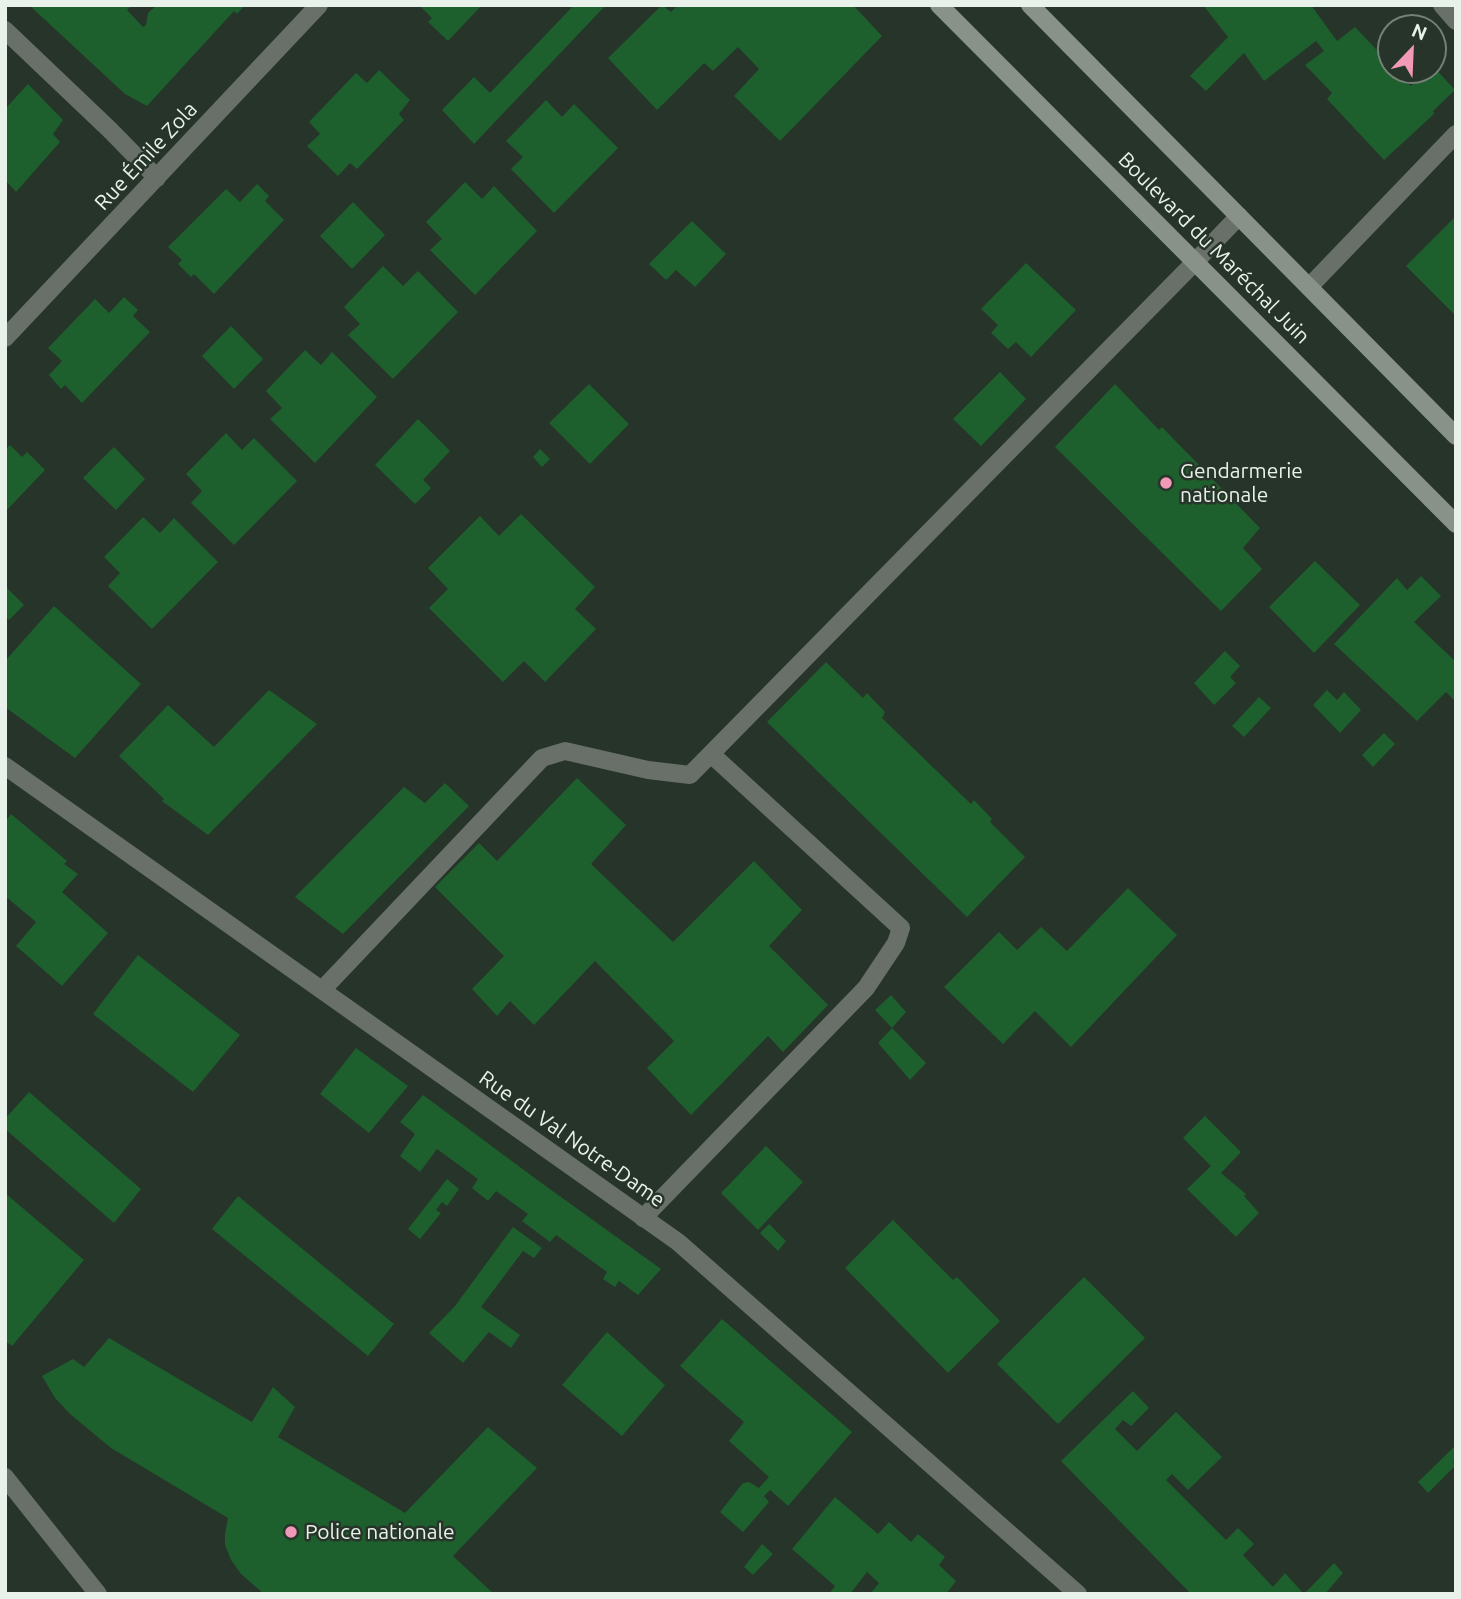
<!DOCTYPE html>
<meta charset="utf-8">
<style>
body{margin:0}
#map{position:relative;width:1461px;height:1599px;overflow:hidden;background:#273429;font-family:Ubuntu,sans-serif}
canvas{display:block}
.frame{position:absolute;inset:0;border:7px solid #e9f2ea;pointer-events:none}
.north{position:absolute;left:1377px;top:14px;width:70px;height:70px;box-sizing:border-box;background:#273429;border:2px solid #758076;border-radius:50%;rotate:23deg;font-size:19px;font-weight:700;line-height:28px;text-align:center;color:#e9f2ea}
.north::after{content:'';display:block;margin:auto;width:24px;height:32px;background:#f09ab7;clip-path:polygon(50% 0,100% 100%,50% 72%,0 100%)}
</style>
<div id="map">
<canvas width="1461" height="1599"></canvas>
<div class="frame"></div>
<div class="north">N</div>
</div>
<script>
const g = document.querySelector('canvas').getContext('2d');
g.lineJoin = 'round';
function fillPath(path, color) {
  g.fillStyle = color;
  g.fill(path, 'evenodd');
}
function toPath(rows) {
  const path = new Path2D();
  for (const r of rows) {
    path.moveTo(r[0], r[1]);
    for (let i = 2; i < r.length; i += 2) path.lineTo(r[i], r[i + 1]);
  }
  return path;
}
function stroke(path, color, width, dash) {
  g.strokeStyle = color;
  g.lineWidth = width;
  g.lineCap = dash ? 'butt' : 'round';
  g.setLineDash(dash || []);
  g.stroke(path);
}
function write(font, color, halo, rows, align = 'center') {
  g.font = font + ' Ubuntu,sans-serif';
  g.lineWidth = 5;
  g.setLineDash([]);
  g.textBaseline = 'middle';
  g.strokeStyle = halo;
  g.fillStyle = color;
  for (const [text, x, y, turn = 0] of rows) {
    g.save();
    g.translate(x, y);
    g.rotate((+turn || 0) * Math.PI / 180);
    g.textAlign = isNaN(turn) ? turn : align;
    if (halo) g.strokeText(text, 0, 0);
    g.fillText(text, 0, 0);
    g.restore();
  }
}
const building = toPath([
 [29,5,132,5,127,10,143,27,146,25,148,13,157,5,245,5,237,14,234,11,147,106,125,94],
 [419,5,482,5,448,41,428,22,432,18],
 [574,5,606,5,474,144,442,110,474,77,490,93],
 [662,5,671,12,678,5,853,5,882,36,780,141,734,96,759,69,738,47,713,71,704,63,657,110,608,58],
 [1203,5,1311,5,1337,41,1355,27,1391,65,1391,70,1395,70,1411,86,1428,70,1433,70,1433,66,1455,90,1433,111,1434,114,1384,160,1327,99,1332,93,1305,65,1324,51,1316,41,1264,81,1244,53,1206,91,1190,76,1228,37],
 [379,70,410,100,399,114,404,120,357,169,350,163,338,176,307,146,320,134,309,122,356,73,367,83],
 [28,84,63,120,53,134,60,142,16,192,7,182,5,184,5,109],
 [546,100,562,117,574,104,618,148,554,213,511,169,523,157,506,141],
 [465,182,482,199,494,186,537,231,475,295,430,250,442,239,426,222],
 [257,184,269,196,265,201,284,220,214,294,194,274,191,277,178,264,182,260,168,247,226,189,240,202],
 [353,202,385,235,352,269,320,236],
 [1456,216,1456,316,1406,266],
 [692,221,726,254,695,287,676,270,666,280,649,264],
 [1026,263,1076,310,1031,357,1016,342,1008,349,991,333,998,325,981,309],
 [383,266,403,286,418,271,458,312,393,379,348,335,360,324,344,307],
 [124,297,138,310,133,316,150,332,82,403,65,385,61,389,49,375,62,361,48,348,95,299,109,313],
 [231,326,263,359,234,389,202,356],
 [305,350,321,365,332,352,377,397,315,463,270,419,282,408,266,391],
 [1000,372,1026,399,981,446,953,419],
 [589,384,629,424,590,464,549,423],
 [1115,384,1159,430,1162,427,1260,528,1243,548,1262,569,1221,611,1055,447],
 [418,419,450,451,423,480,431,488,415,504,375,465],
 [226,433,242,450,254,438,297,481,234,545,191,503,202,491,186,474],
 [10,445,22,457,27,452,45,470,5,512,5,450],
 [114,447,145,479,116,510,83,478],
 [540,449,550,459,542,467,533,457],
 [521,514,595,587,575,609,596,629,545,682,524,661,503,682,429,608,448,589,428,568,480,516,499,536],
 [143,517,160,533,174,518,218,562,152,629,108,586,120,573,104,557],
 [1315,561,1360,605,1314,653,1269,607],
 [1421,576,1441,596,1414,622,1456,662,1456,702,1446,692,1417,721,1334,644,1397,578,1407,590],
 [5,586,24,605,9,620,5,616],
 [54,606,141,684,75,758,5,707,5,661],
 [1225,651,1240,666,1230,677,1236,683,1214,705,1194,683],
 [826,662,863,698,867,693,885,712,882,718,971,804,974,800,992,819,990,822,1025,857,967,917,767,722],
 [269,690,317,724,208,835,162,801,164,799,119,756,168,705,214,747],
 [1327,690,1337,700,1344,692,1361,710,1340,733,1313,705],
 [1259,697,1271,708,1244,737,1232,726],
 [1384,733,1395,744,1373,767,1362,755],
 [577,778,626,825,591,864,673,942,754,861,802,910,769,946,828,1005,783,1052,768,1036,691,1115,647,1068,674,1041,595,961,534,1025,510,1001,497,1016,472,989,504,956,435,887,479,843,497,861],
 [445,783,469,806,343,934,295,897,404,787,425,803],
 [11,814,67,861,64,864,78,874,62,892,108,933,62,986,16,946,36,922,5,896,5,822],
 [1128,888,1177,935,1071,1047,1035,1011,1003,1044,944,987,999,932,1017,950,1041,927,1067,951],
 [138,955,240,1035,193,1092,93,1014],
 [891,995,906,1012,892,1028,875,1010],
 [892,1028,926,1063,910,1080,878,1043],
 [356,1048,408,1086,369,1133,320,1094],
 [29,1092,141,1189,114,1223,5,1129,5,1119],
 [423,1095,536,1179,661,1269,638,1295,619,1281,615,1287,603,1279,607,1272,556,1235,550,1242,522,1221,528,1214,496,1191,488,1201,472,1188,478,1179,437,1149,420,1172,400,1156,415,1134,400,1122],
 [1205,1116,1241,1152,1221,1173,1246,1194,1244,1196,1259,1213,1236,1237,1187,1189,1211,1166,1183,1138],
 [766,1146,803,1182,758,1230,721,1193],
 [447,1179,459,1189,447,1206,442,1202,436,1210,441,1213,420,1239,408,1229],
 [5,1193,84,1260,12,1346,5,1341],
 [238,1196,394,1324,368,1356,212,1229],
 [893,1220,953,1280,957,1277,1000,1321,948,1373,845,1268],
 [769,1224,786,1241,778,1251,760,1233],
 [513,1227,542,1248,534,1258,523,1251,481,1307,520,1335,511,1348,489,1332,463,1363,429,1333,455,1306],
 [1084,1277,1145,1338,1058,1424,997,1364],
 [722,1319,852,1432,788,1506,770,1490,764,1496,769,1502,743,1532,720,1512,743,1483,749,1482,759,1488,769,1477,729,1441,744,1422,680,1366],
 [607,1332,665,1385,622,1436,562,1385],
 [109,1338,252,1422,273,1387,295,1407,278,1437,405,1513,488,1427,537,1468,453,1556,494,1594,264,1594,241,1574,231,1560,225,1545,225,1534,228,1518,111,1448,70,1414,55,1398,42,1376,73,1359,84,1367],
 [1133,1391,1149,1408,1131,1426,1123,1420,1115,1429,1137,1451,1176,1412,1222,1457,1188,1490,1172,1474,1166,1480,1226,1540,1238,1528,1254,1544,1243,1555,1273,1587,1285,1573,1304,1594,1334,1563,1343,1573,1325,1594,1191,1594,1061,1461],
 [1456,1445,1456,1460,1453,1462,1455,1466,1428,1493,1418,1482],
 [835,1497,878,1534,889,1522,911,1542,918,1534,945,1557,939,1565,956,1581,946,1594,870,1594,879,1583,867,1572,850,1594,829,1594,835,1586,792,1549],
 [762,1544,773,1554,753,1575,744,1567]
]);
const service = toPath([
 [1442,5,1456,21],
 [1309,287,1456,134],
 [322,990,542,758,565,751,648,770,690,775,1195,262],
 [643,1218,866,988,896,943,901,928,711,754]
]);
const minor = toPath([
 [5,30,110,130,157,178],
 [1195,262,1239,216],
 [5,338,319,5],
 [5,766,678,1242,1078,1594],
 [5,1477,98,1594]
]);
const secondary = toPath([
 [939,5,1456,524],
 [1030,5,1456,436]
]);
const markers = [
 [1166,483,7,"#f09ab7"],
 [291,1532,7,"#f09ab7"]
];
const streetNames = [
 ["Rue Émile Zola",146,156,-47],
 ["Boulevard du Maréchal Juin",1214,248,45],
 ["Rue du Val Notre-Dame",572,1139,35]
];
const poiNames = [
 ["Gendarmerie",1180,471],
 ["nationale",1180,495],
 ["Police nationale",305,1532]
];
fillPath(building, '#1d5f2d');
stroke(service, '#696f69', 18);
stroke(minor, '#696f69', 18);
stroke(secondary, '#889289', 18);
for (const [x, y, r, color] of markers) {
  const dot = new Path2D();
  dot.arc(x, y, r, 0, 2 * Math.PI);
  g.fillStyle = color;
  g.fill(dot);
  stroke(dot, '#273429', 2.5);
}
write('21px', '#e9f2ea', '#273429', streetNames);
write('21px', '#e9f2ea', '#273429', poiNames, 'left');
</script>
